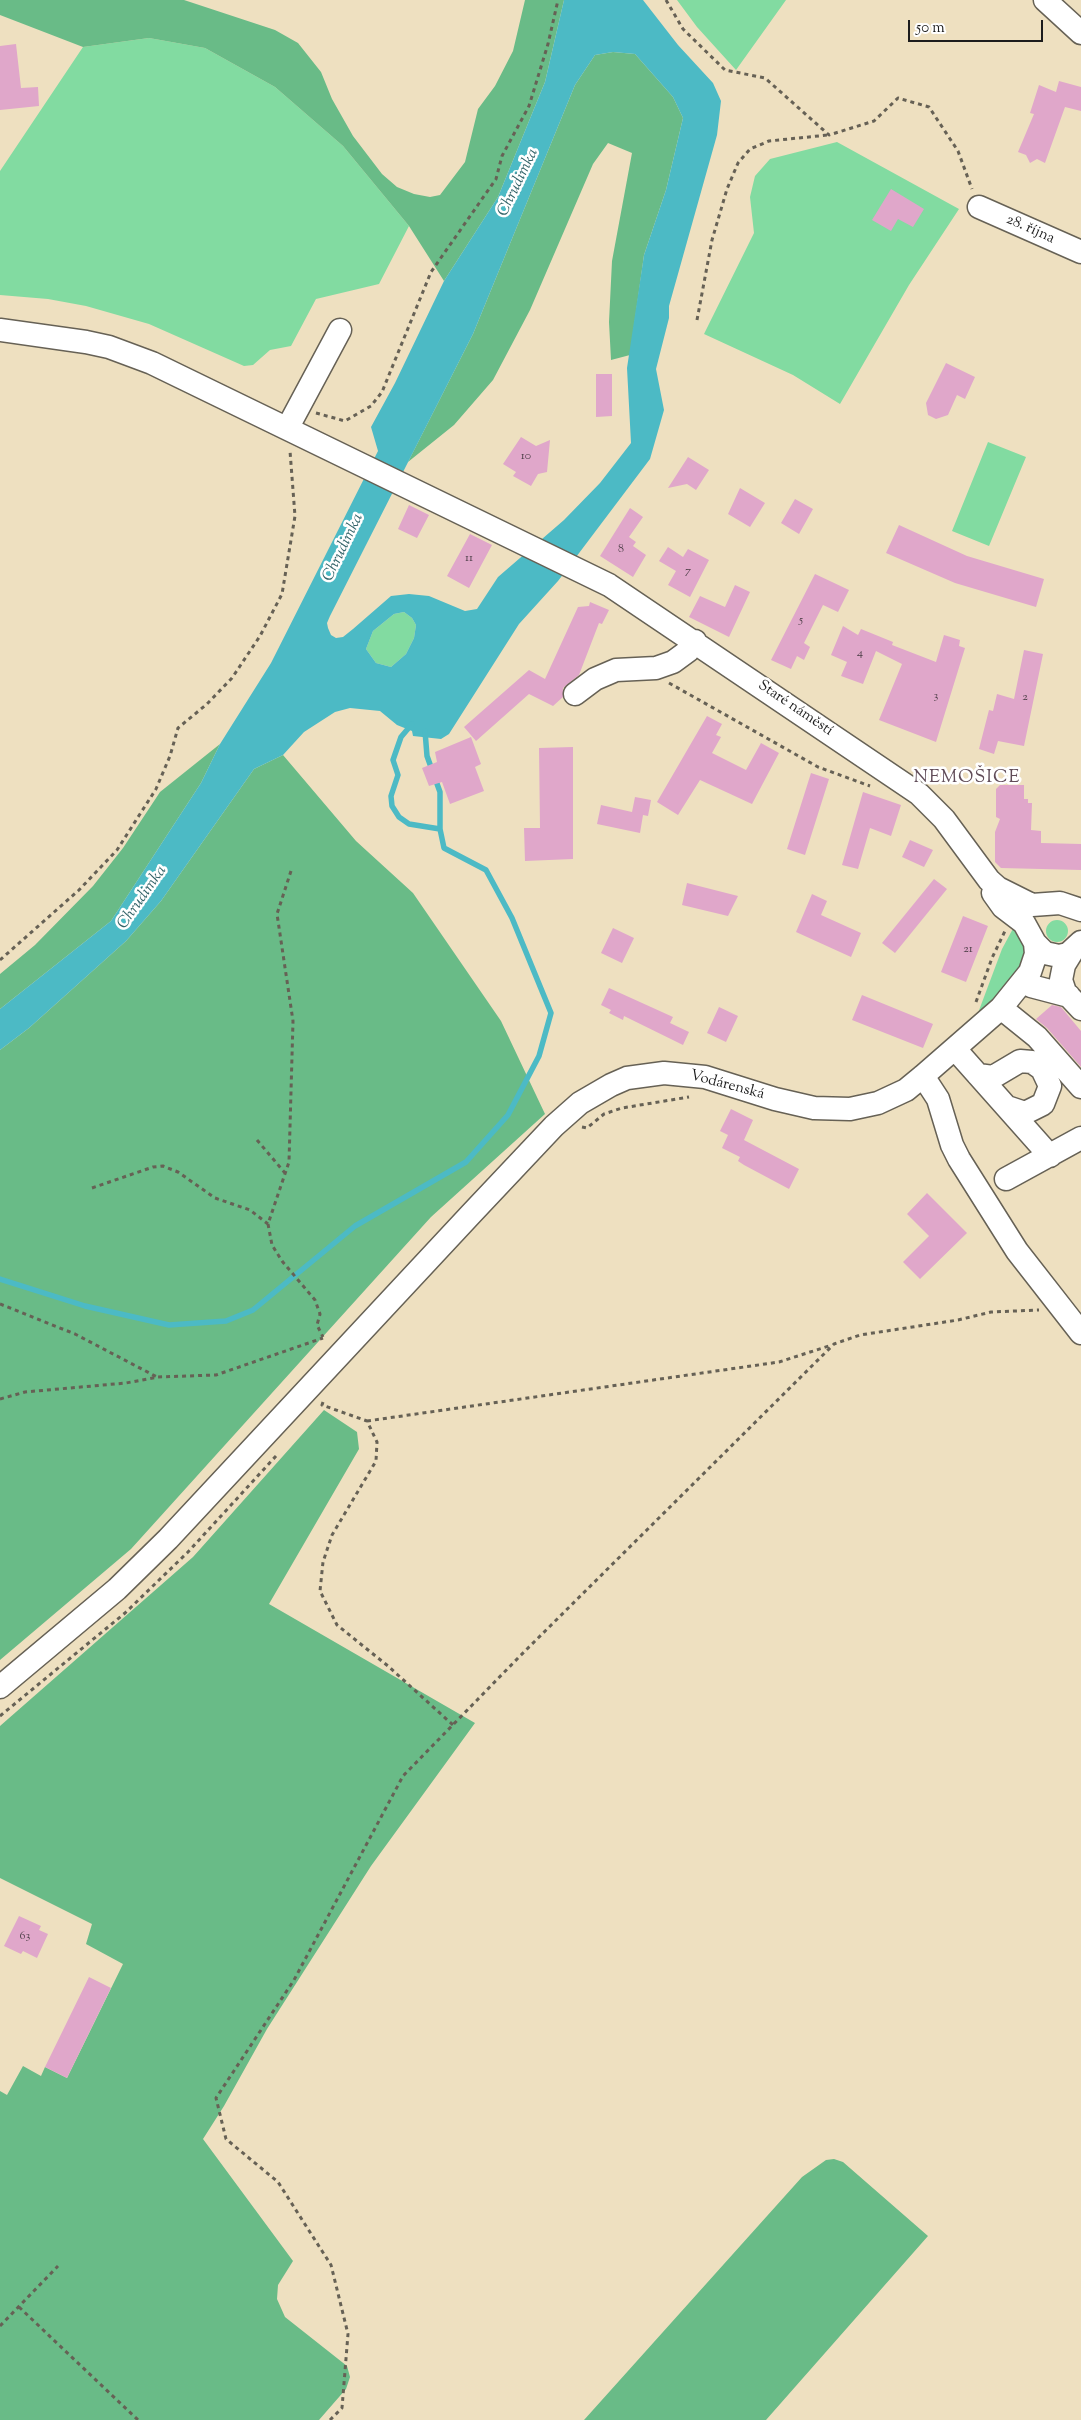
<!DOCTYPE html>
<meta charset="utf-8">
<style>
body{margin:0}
#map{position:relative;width:1081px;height:2420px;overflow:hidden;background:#eee0c0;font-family:"Sorts Mill Goudy",serif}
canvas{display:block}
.scale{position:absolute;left:908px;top:20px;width:135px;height:22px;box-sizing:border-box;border:2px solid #1c1c1c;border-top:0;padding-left:6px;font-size:15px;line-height:18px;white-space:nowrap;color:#1c1c1c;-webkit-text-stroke:4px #fff;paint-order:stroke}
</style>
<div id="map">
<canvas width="1081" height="2420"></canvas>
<div class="scale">50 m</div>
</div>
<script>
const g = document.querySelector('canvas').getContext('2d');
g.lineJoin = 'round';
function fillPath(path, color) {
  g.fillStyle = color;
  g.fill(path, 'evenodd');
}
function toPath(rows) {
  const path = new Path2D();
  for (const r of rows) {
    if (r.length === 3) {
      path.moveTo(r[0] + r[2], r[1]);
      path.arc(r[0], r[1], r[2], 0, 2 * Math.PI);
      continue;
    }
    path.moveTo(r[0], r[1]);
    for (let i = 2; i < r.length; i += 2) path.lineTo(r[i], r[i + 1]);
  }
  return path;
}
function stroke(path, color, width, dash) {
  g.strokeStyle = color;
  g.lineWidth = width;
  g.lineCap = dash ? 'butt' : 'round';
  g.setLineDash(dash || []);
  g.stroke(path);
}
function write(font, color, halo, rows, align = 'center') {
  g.font = font + ' "Sorts Mill Goudy",serif';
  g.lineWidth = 5;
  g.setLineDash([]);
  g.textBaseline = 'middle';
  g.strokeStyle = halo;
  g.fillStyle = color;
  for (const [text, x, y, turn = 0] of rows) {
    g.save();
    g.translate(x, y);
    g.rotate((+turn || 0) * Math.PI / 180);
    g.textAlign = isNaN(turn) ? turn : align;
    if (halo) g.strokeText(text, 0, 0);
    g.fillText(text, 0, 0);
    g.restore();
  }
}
const green = toPath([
 [677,0,786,0,736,70,697,27],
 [149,38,205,48,275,87,343,146,409,226,379,284,316,299,291,346,270,350,253,365,244,366,149,324,86,306,48,299,0,295,0,171,83,47],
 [837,142,959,209,909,285,840,404,793,375,704,334,754,233,750,197,755,176,770,159],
 [988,442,1026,457,989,546,952,531],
 [404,612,412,618,416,625,414,638,406,654,391,667,376,663,366,649,373,631,394,614],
 [1057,931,11],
 [1016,923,1020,926,1028,962,975,1021,1002,949]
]);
const forest = toPath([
 [0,0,184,0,275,30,298,43,321,72,332,99,353,136,382,174,397,187,414,194,430,197,440,195,465,162,478,109,495,86,513,51,525,0,564,0,545,82,498,197,444,281,409,226,343,146,275,87,205,48,149,38,83,47,0,15],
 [613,52,635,54,673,97,683,118,666,190,644,255,630,355,611,360,609,322,612,261,632,153,608,143,593,164,530,310,493,380,454,425,408,462,473,334,575,85,595,55],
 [220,744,201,783,111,921,0,1009,0,974,35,945,93,886,123,848,160,792],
 [283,755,356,841,413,893,501,1021,545,1114,431,1217,131,1549,0,1660,0,1050,29,1028,126,941,161,901,254,769],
 [324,1410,357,1432,359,1449,269,1604,475,1723,371,1866,267,2029,224,2106,203,2139,293,2261,278,2285,277,2299,285,2317,347,2366,350,2377,346,2389,319,2420,0,2420,0,2091,7,2095,23,2066,41,2076,45,2067,67,2078,123,1964,86,1944,92,1924,0,1878,0,1726,193,1557],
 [834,2159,843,2162,928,2236,766,2420,584,2420,802,2177,826,2160]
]);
const water = toPath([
 [564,0,643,0,678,45,713,83,721,101,717,135,669,306,669,318,656,369,664,410,650,459,558,581,519,624,449,734,441,739,413,736,412,731,397,725,380,711,350,708,335,712,304,732,283,755,254,769,161,901,126,941,29,1028,0,1050,0,1009,111,921,201,783,220,744,271,663,378,451,371,427,395,383,444,281,498,197,545,82],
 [613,52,635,54,673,97,683,118,666,190,644,255,627,368,631,443,600,483,564,520,498,577,477,609,465,611,429,596,409,594,391,596,353,629,343,637,336,638,331,635,328,628,327,623,330,616,473,334,575,85,595,55],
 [404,612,412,618,416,625,414,638,406,654,391,667,376,663,366,649,373,631,394,614]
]);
const stream = toPath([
 [412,724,401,737,393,760,398,775,391,796,392,806,399,817,409,824,440,829],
 [0,1279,85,1306,169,1325,226,1321,253,1310,355,1226,466,1162,508,1115,539,1056,551,1013,512,918,486,870,444,848,440,829,440,792,427,756,425,731]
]);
const building = toPath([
 [16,44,21,88,38,87,39,106,0,110,0,46],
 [1059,81,1081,87,1081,111,1065,107,1045,163,1037,159,1030,163,1026,155,1018,152,1034,114,1030,113,1039,85,1056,92],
 [891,189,924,209,913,227,898,219,891,231,872,220],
 [946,363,975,377,965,399,957,395,948,415,936,419,928,415,926,403],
 [596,374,612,374,612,416,596,417],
 [521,437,536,446,550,440,547,472,538,474,531,486,513,476,516,472,503,464],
 [688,457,709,470,696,490,687,484,668,488],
 [740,488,765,503,750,527,728,514],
 [795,499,813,509,799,534,781,523],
 [409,505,429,515,417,538,398,529],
 [630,508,643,517,629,537,636,542,633,546,646,555,633,577,600,556],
 [899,525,967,556,1044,579,1036,607,955,583,886,553],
 [470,534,492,545,469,588,447,576],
 [668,547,683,557,688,549,709,560,690,597,668,585,676,571,659,561],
 [815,574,849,590,838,612,823,605,804,643,810,647,804,660,797,656,791,669,771,660],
 [735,585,750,592,729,637,689,617,700,596,725,607],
 [590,602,609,610,602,624,599,623,579,675,563,688,563,697,553,706,529,694,476,741,464,727,529,670,545,679,578,607,589,606],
 [843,626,858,635,861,629,893,642,892,645,936,662,944,635,960,640,959,646,965,648,936,742,879,720,902,664,876,651,863,684,841,676,847,662,831,655],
 [1024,650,1043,654,1024,746,998,741,994,754,979,749,989,710,993,711,997,694,1014,699],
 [707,716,722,724,716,735,721,737,712,753,746,770,761,743,779,753,752,804,700,780,678,815,657,802],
 [471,737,481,764,475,767,484,791,450,804,442,782,429,786,422,768,437,762,435,752],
 [573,747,573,859,525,861,524,828,540,828,539,748],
 [811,773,829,779,805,855,787,849],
 [1000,785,1024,785,1024,799,1028,799,1028,803,1032,803,1031,830,1041,831,1041,843,1081,844,1081,870,1001,868,995,862,995,832,1000,819,996,817,996,789],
 [863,792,901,805,891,836,870,828,858,869,842,865],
 [635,797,651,800,648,816,643,815,640,833,597,824,601,805,632,812],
 [910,840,933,850,924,867,902,857],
 [934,879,947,889,895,953,882,943],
 [687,883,738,896,728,916,682,905],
 [812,894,827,901,821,915,861,933,851,957,796,932],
 [963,916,988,926,966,982,941,972],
 [613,928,634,938,622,963,601,953],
 [609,988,673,1017,670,1023,689,1032,683,1045,624,1016,623,1020,609,1013,611,1010,601,1005],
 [862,995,933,1024,923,1048,852,1020],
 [1052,1005,1061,1007,1081,1031,1081,1067,1047,1028,1036,1019],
 [719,1007,738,1016,726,1042,707,1033],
 [731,1109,753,1120,744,1140,799,1169,789,1189,744,1165,738,1161,740,1157,722,1148,728,1135,720,1131],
 [927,1193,967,1233,920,1279,903,1262,929,1236,907,1214],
 [19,1916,41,1926,39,1930,48,1934,37,1958,23,1951,21,1954,4,1946],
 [89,1977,111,1988,67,2078,45,2067]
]);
const path = toPath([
 [666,0,683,29,725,70,765,78,829,135,874,121,898,98,929,107,958,151,972,189],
 [697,320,712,240,727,189,738,163,750,149,769,141,828,135],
 [316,413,345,421,371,406,382,392,431,272,496,179,502,156,529,106,548,44,558,0],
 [669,683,818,767,870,786],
 [291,871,277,914,293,1021,289,1162,268,1224,272,1245,282,1261,315,1300,320,1314,317,1325,323,1337],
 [0,960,79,890,117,850,156,789,170,756,178,728,207,704,232,678,260,636,282,594,295,516,290,451],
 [976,1002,992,958,1005,931],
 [582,1127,587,1128,604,1114,622,1108,689,1097],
 [257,1140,285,1173],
 [92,1188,153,1167,163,1166,178,1172,215,1198,250,1210,268,1224],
 [0,1304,75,1334,157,1377],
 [0,1399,25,1392,126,1383,158,1377,216,1375,323,1338],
 [323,1402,322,1405,367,1421,377,1442,376,1461,332,1535,323,1562,320,1591,337,1625,388,1666,453,1725],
 [367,1421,779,1362,832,1345],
 [0,1716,125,1613,188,1552,276,1456],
 [19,2307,138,2420],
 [0,2326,58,2266],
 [330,2420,342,2408,348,2334,331,2265,278,2182,226,2139,216,2098,294,1980,403,1776,520,1656,834,1344,860,1335,958,1320,991,1312,1039,1310]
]);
const minor = toPath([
 [1045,0,1081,33],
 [979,207,1081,252],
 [0,330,86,342,109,347,152,363,609,585,919,794,944,819,989,880,998,888,1032,905,1060,903,1081,910],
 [288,427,340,330],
 [575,694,595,679,616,670,656,668,673,662,688,651,695,641],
 [993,893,1003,907,1024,923,1035,943,1045,953,1059,956,1068,954,1081,942],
 [1072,952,1064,965,1061,980,1065,992,1081,1009],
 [1031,986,1069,996],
 [1001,1008,1037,1037,1081,1087],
 [955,1049,1050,1156],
 [978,1075,993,1077,1020,1061,1032,1062,1042,1069,1050,1086,1043,1104,1025,1113,1007,1107],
 [923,1076,938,1099,952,1145,959,1159,1017,1251,1081,1333],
 [1006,1179,1081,1138],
 [0,1687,117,1589,168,1539,471,1214,554,1126,580,1103,611,1085,627,1078,664,1073,705,1077,775,1099,814,1108,850,1109,878,1103,906,1090,923,1076,1001,1008,1030,972,1036,954,1035,943]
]);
const numberNames = [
 ["10",526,457],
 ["8",621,550],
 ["11",469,559],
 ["7",688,572],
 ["5",801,621],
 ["4",860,654],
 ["3",936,697],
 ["2",1025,698],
 ["21",968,950],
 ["63",25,1937]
];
const streetNames = [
 ["28. října",1030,230,24],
 ["Staré náměstí",795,709,34],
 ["Vodárenská",727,1086,15]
];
const waterNames = [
 ["Chrudimka",519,183,-64],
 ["Chrudimka",344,548,-64],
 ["Chrudimka",143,898,-55]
];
const quarterNames = [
 ["NEMOŠICE",967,779]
];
fillPath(green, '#82dba1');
fillPath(forest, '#69bb87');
fillPath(water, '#4cbac5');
stroke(stream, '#4cbac5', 5.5);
fillPath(building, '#e0a7ca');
stroke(minor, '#666155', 25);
stroke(path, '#666155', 3, [4, 4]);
stroke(minor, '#fff', 22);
write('12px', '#4d3f48', null, numberNames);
write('15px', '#1c1c1c', '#fff', streetNames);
write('italic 16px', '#326368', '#fff', waterNames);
g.letterSpacing = '1px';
write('18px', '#614d59', '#fff', quarterNames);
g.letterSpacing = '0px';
</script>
